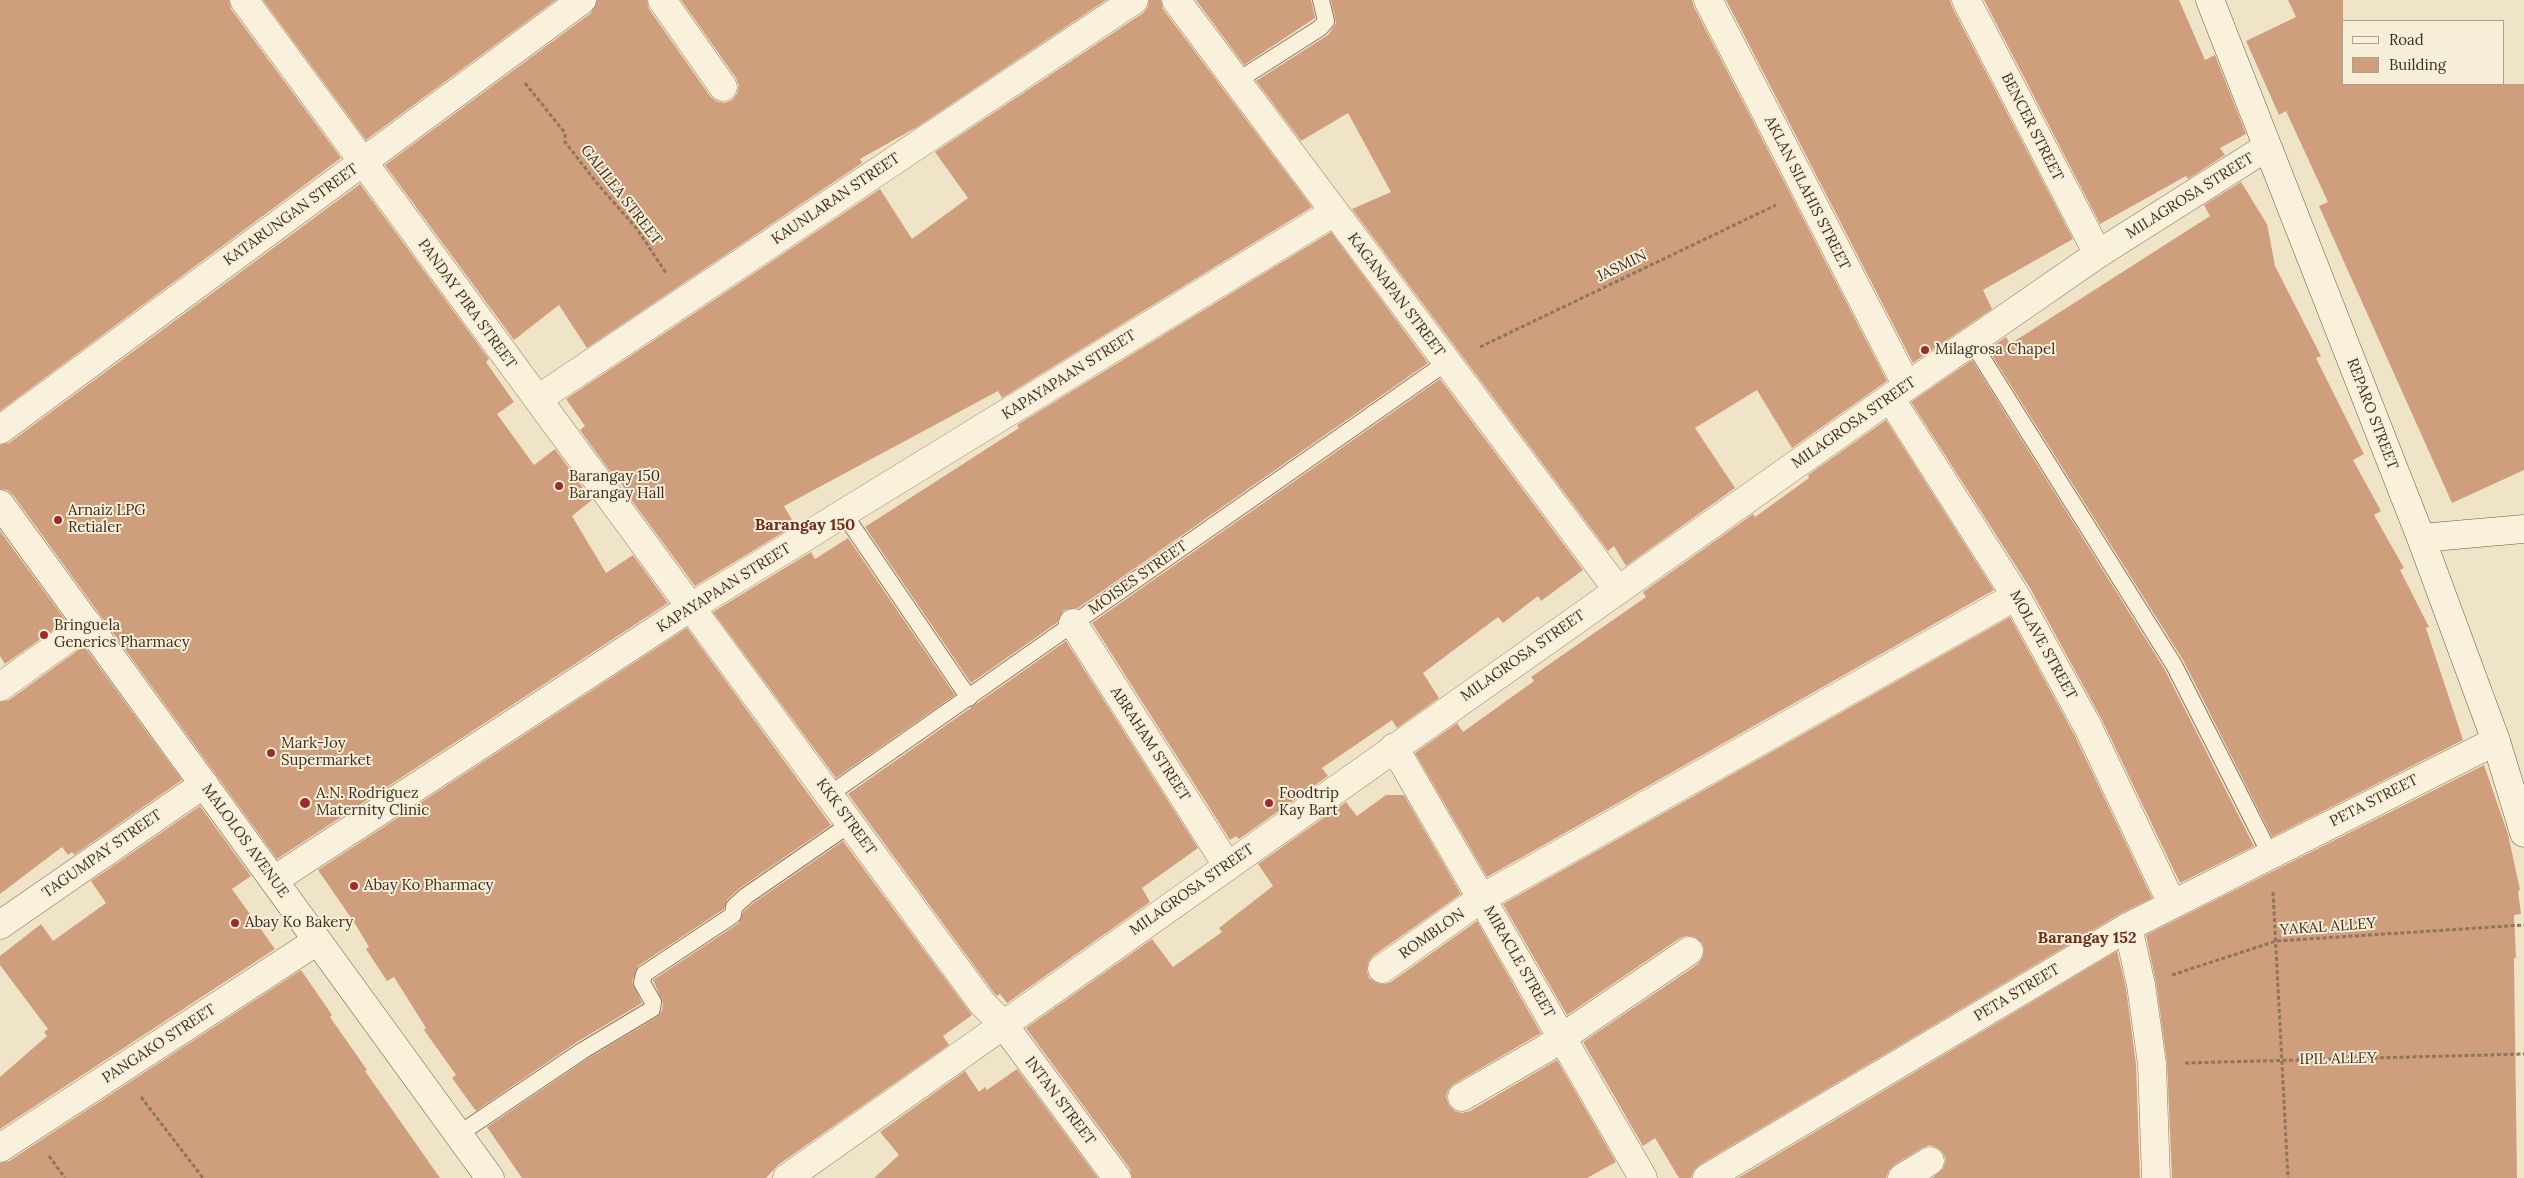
<!DOCTYPE html>
<style>
body{margin:0}
#map{position:relative;width:2524px;height:1178px;overflow:hidden;background:#f0e4c8;font-family:Lora,serif}
canvas{display:block}
.legend{position:absolute;left:2342px;top:20px;width:162px;height:65px;box-sizing:border-box;background:#f7eed8;border:1px solid #ada18e;margin:0;padding:6px 9px;list-style:none;font-size:15px;color:#3d2e20}
.legend li{display:flex;align-items:center;gap:10px;height:25px}
.legend b{width:25px;border:1px solid #ada18e}
</style>
<div id="map">
<canvas width="2524" height="1178"></canvas>
<ul class="legend">
<li><b style="height:6px;background:#faf1dc"></b>Road</li>
<li><b style="height:14px;background:#cf9f7d"></b>Building</li>
</ul>
</div>
<script>
const g = document.querySelector('canvas').getContext('2d');
g.lineJoin = 'round';
function fillPath(path, color) {
  g.fillStyle = color;
  g.fill(path, 'evenodd');
}
function toPath(rows) {
  const path = new Path2D();
  for (const r of rows) {
    path.moveTo(r[0], r[1]);
    for (let i = 2; i < r.length; i += 2) path.lineTo(r[i], r[i + 1]);
  }
  return path;
}
function stroke(path, color, width, dash) {
  g.strokeStyle = color;
  g.lineWidth = width;
  g.lineCap = dash ? 'butt' : 'round';
  g.setLineDash(dash || []);
  g.stroke(path);
}
function write(font, color, halo, rows, align = 'center') {
  g.font = font + ' Lora,serif';
  g.lineWidth = 4;
  g.setLineDash([]);
  g.textBaseline = 'middle';
  g.strokeStyle = halo;
  g.fillStyle = color;
  for (const [text, x, y, turn = 0] of rows) {
    g.save();
    g.translate(x, y);
    g.rotate((+turn || 0) * Math.PI / 180);
    g.textAlign = isNaN(turn) ? turn : align;
    if (halo) g.strokeText(text, 0, 0);
    g.fillText(text, 0, 0);
    g.restore();
  }
}
const building = toPath([
 [0,0,229,0,231,9,341,158,0,411],
 [263,0,556,0,366,140],
 [597,0,647,0,649,9,710,96,716,101,724,103,732,100,737,94,739,86,736,78,681,0,1106,0,917,127,860,159,862,163,587,348,559,305,514,340,385,165,591,13],
 [1149,0,1161,0,1163,9,1312,207,1002,398,998,391,784,506,795,525,695,586,632,501,619,480,617,481,580,430,585,426,566,399,880,189,912,239,968,198,935,152,1143,13,1148,7],
 [1196,0,1311,0,1315,18,1244,65],
 [1331,0,1692,0,1694,7,1887,381,1792,448,1757,390,1695,428,1735,488,1626,566,1614,546,1608,551,1352,209,1391,192,1348,113,1301,141,1256,81,1328,35,1336,23],
 [1726,0,1950,0,1952,7,2073,239,1983,290,1992,309,1913,363],
 [1984,0,2179,0,2205,60,2215,55,2246,134,2220,148,2225,155,2188,179,2186,176,2100,224],
 [2288,0,2343,0,2343,84,2524,84,2524,470,2452,503,2319,206,2328,202,2286,111,2279,115,2246,41,2296,17],
 [2241,182,2267,224,2275,266,2321,356,2316,358,2364,454,2353,460,2381,511,2374,515,2404,568,2400,570,2429,627,2426,628,2463,740,2272,837,2183,660,1988,349,2006,337,2010,344,2210,216,2204,205],
 [360,184,489,359,486,362,514,402,497,414,534,465,555,449,592,500,572,516,606,573,633,555,668,603,277,859,13,495,7,490,0,489,0,445,9,443],
 [1331,232,1428,363,1078,608,1064,610,1058,622,971,683,865,527,1019,428,1017,425],
 [1972,360,2165,670,2254,846,2180,883,2102,720,2030,588,1911,402],
 [1440,379,1583,570,1541,601,1538,596,1503,623,1498,617,1423,673,1439,698,1397,728,1392,720,1322,768,1328,776,1239,839,1236,836,1230,840,1092,623],
 [1886,420,1994,590,1487,877,1415,753,1457,723,1463,732,1534,681,1531,677,1646,597,1643,592,1753,514,1755,517,1809,478,1808,475],
 [0,531,66,621,5,664,0,656],
 [848,538,955,695,836,778,713,612,811,552,815,559],
 [2010,617,2074,734,2152,898,2120,914,1699,1165,1694,1170,1691,1178,1679,1178,1655,1138,1643,1146,1583,1042,1698,964,1703,957,1704,949,1702,943,1695,937,1687,936,1680,938,1567,1015,1503,904],
 [687,628,831,825,740,888,727,900,724,909,638,966,632,982,642,1003,577,1042,476,1111,452,1078,456,1075,424,1030,426,1028,394,977,387,981,366,949,369,947,354,922,318,870],
 [1066,641,1198,848,1142,888,1150,902,1007,1003,1000,994,997,996,994,993,848,794],
 [84,646,182,780,74,855,72,852,68,855,62,847,0,894,0,702,9,700],
 [2484,765,2508,834,2520,890,2518,891,2521,914,2514,915,2516,958,2514,958,2517,1178,2172,1178,2167,1062,2156,983,2146,935],
 [1386,795,1404,795,1461,894,1373,956,1368,963,1367,971,1369,978,1376,983,1384,984,1391,982,1477,921,1541,1033,1454,1084,1448,1090,1446,1097,1449,1105,1455,1111,1462,1113,1470,1111,1557,1060,1616,1162,1587,1178,1132,1178,1130,1169,1026,1028,1152,939,1173,967,1222,932,1219,928,1273,886,1258,864,1346,802,1357,816],
 [200,806,251,876,232,889,275,949,0,1129,0,1077,47,1036,44,1032,48,1029,0,965,0,956,41,924,53,941,106,903,91,881],
 [843,841,972,1015,943,1036,949,1045,778,1165,766,1178,522,1178,487,1127,587,1059,657,1017,662,1011,663,1003,653,980,739,923,743,912,752,904],
 [2117,951,2126,988,2136,1065,2140,1178,1932,1178,1943,1169,1946,1160,1943,1153,1938,1148,1930,1145,1922,1148,1894,1165,1889,1170,1886,1178,1738,1178],
 [301,970,332,1015,330,1017,367,1070,365,1071,440,1178,0,1178,0,1163,9,1161],
 [1017,1069,1098,1178,874,1178,899,1155,880,1132,965,1071,979,1092,985,1087,987,1090]
]);
const path = toPath([
 [525,83,565,133,565,142,596,182,637,229,666,273],
 [1480,347,1776,205],
 [2273,892,2288,1178],
 [2172,975,2276,941,2524,925],
 [2185,1063,2524,1054],
 [141,1097,203,1178],
 [49,1156,65,1178]
]);
const lane = toPath([
 [1237,81,1320,28,1326,21,1321,0],
 [1972,342,2174,665,2270,854],
 [844,514,969,698],
 [830,794,1447,362],
 [459,1134,582,1051,652,1009,653,1002,642,983,644,974,733,915,734,907,746,896,850,824]
]);
const street = toPath([
 [244,0,982,1003,1003,1024,1117,1178],
 [662,0,723,87],
 [1176,0,1617,589],
 [1708,0,1907,386],
 [1966,0,2098,254],
 [1890,398,2016,596,2088,727,2172,904],
 [538,399,1134,0],
 [0,430,582,0],
 [1073,623,1227,865],
 [0,687,88,624],
 [1394,747,1643,1178],
 [274,880,691,607,1334,212],
 [0,925,204,784],
 [2128,927,2141,985,2152,1064,2156,1178],
 [1382,969,1482,898,2016,596],
 [1462,1097,1545,1049,1689,951],
 [0,1148,317,941],
 [787,1178,1890,398,2098,254,2267,147],
 [1707,1178,2128,927,2496,741],
 [1902,1178,1930,1161]
]);
const secondary = toPath([
 [2210,0,2421,538,2496,741,2524,833],
 [0,504,490,1178],
 [2421,538,2524,529]
]);
const markers = [
 [1925,350,5,"#9e2a2b"],
 [559,486,5,"#9e2a2b"],
 [58,520,5,"#9e2a2b"],
 [44,635,5,"#9e2a2b"],
 [271,753,5,"#9e2a2b"],
 [305,803,6,"#9e2a2b"],
 [1269,803,5,"#9e2a2b"],
 [354,886,5,"#9e2a2b"],
 [235,923,5,"#9e2a2b"]
];
const streetNames = [
 ["BENCER STREET",2032,127,63],
 ["AKLAN SILAHIS STREET",1807,193,63],
 ["GALILEA STREET",621,195,52],
 ["MILAGROSA STREET",2190,196,-32],
 ["KAUNLARAN STREET",836,199,-34],
 ["KATARUNGAN STREET",291,215,-36],
 ["JASMIN",1622,266,-26],
 ["KAGANAPAN STREET",1396,295,53],
 ["PANDAY PIRA STREET",467,304,54],
 ["KAPAYAPAAN STREET",1069,375,-32],
 ["REPARO STREET",2372,414,69],
 ["MILAGROSA STREET",1854,423,-35],
 ["MOISES STREET",1138,578,-35],
 ["KAPAYAPAAN STREET",724,588,-32],
 ["MOLAVE STREET",2043,645,61],
 ["MILAGROSA STREET",1523,656,-35],
 ["ABRAHAM STREET",1150,744,57],
 ["PETA STREET",2374,801,-27],
 ["KKK STREET",846,817,54],
 ["MALOLOS AVENUE",245,841,54],
 ["TAGUMPAY STREET",102,854,-35],
 ["MILAGROSA STREET",1192,890,-35],
 ["YAKAL ALLEY",2328,927,-4],
 ["ROMBLON",1432,934,-35],
 ["MIRACLE STREET",1519,962,60],
 ["PETA STREET",2017,993,-31],
 ["PANGAKO STREET",159,1044,-33],
 ["IPIL ALLEY",2338,1059,-1],
 ["INTAN STREET",1060,1101,53]
];
const poiNames = [
 ["Milagrosa Chapel",1935,350],
 ["Barangay 150",569,477],
 ["Barangay Hall",569,494],
 ["Arnaiz LPG",68,511],
 ["Retialer",68,528],
 ["Bringuela",54,626],
 ["Generics Pharmacy",54,643],
 ["Mark-Joy",281,744],
 ["Supermarket",281,761],
 ["A.N. Rodriguez",316,794],
 ["Maternity Clinic",316,811],
 ["Foodtrip",1279,794],
 ["Kay Bart",1279,811],
 ["Abay Ko Pharmacy",364,886],
 ["Abay Ko Bakery",245,923]
];
const neighbourhoodNames = [
 ["Barangay 150",805,525],
 ["Barangay 152",2087,938]
];
fillPath(building, '#cf9f7d');
stroke(lane, '#8d765c', 18);
stroke(street, '#8d765c', 29);
stroke(secondary, '#6f573f', 29);
stroke(path, '#8d765c', 3, [4, 2.5]);
stroke(lane, '#faf1dc', 16);
stroke(street, '#faf1dc', 28);
stroke(secondary, '#faf1dc', 28);
for (const [x, y, r, color] of markers) {
  const dot = new Path2D();
  dot.arc(x, y, r, 0, 2 * Math.PI);
  g.fillStyle = color;
  g.fill(dot);
  stroke(dot, '#f7eed8', 2);
}
write('15px', '#3d2e20', '#f7eed8', streetNames);
write('15px', '#3d2e20', '#f7eed8', poiNames, 'left');
write('bold 16px', '#6b2e1e', '#f7eed8', neighbourhoodNames);
</script>
